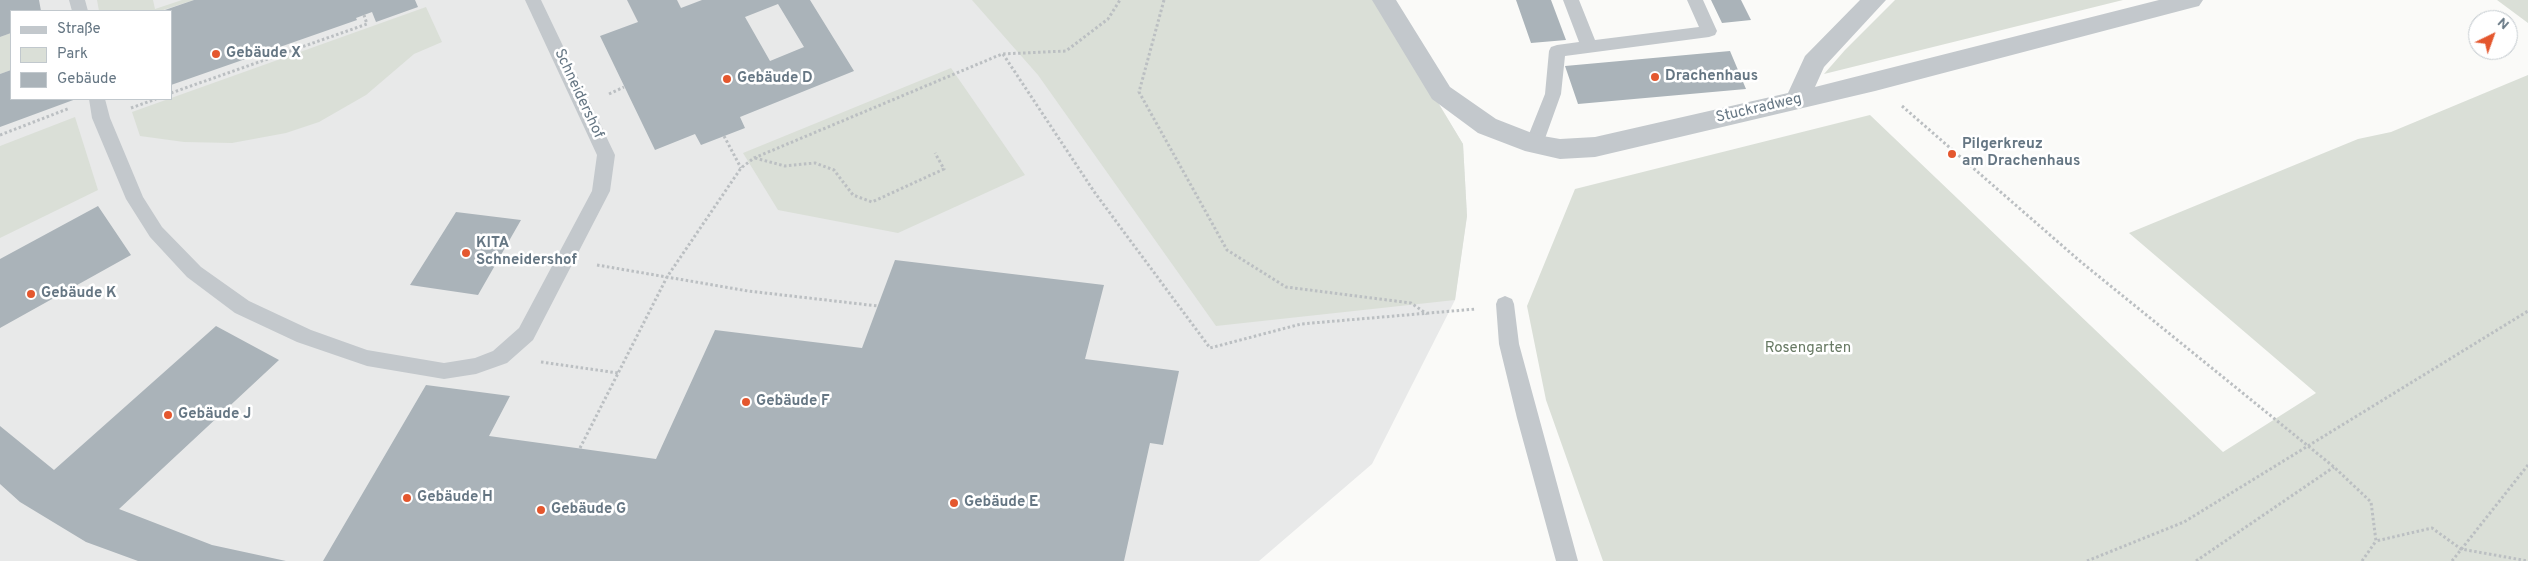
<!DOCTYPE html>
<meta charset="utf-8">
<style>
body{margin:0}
#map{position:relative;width:2528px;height:561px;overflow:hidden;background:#fafaf8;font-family:Overpass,sans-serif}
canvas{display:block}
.legend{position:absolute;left:10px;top:10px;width:162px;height:90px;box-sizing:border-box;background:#fff;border:1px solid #c1c8cd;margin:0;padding:6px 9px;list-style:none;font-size:15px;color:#657683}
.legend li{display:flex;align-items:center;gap:10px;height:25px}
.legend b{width:25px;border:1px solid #c1c8cd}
.north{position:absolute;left:2468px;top:10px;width:50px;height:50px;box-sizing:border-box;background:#fff;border:1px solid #c1c8cd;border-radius:50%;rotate:42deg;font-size:14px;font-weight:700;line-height:20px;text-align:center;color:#657683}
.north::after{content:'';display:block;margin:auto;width:18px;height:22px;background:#e4572e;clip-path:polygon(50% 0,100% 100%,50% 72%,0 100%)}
</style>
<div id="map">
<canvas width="2528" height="561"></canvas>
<ul class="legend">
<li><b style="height:6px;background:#c3c8cc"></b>Straße</li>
<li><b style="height:14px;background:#dadfd7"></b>Park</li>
<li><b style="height:14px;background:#aab3b9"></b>Gebäude</li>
</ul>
<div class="north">N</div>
</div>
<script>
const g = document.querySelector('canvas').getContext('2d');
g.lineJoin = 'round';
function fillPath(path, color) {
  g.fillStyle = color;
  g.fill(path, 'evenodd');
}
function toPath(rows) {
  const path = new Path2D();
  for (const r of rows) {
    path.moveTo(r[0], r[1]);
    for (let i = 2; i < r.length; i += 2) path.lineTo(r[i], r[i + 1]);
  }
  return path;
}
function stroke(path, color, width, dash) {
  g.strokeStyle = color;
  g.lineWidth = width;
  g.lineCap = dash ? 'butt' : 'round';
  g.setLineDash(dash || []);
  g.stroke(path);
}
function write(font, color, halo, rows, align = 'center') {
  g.font = font + ' Overpass,sans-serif';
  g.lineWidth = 5;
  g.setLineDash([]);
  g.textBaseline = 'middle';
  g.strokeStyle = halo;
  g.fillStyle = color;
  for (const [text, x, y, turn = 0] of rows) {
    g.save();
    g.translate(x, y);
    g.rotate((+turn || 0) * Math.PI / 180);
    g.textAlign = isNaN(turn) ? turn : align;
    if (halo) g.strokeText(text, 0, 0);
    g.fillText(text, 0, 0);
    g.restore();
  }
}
const built = toPath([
 [0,0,1376,0,1463,144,1467,216,1455,300,1372,464,1259,561,0,561],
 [11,11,171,11,171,99,11,99]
]);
const green = toPath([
 [97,0,153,0,155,9,182,0,194,0,160,11,99,11],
 [972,0,1376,0,1463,144,1467,216,1455,300,1216,326,1038,75],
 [1895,0,2123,0,1824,74,1845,50],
 [2497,0,2528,0,2528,23],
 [426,7,442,42,414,54,366,95,319,122,286,133,232,143,184,142,140,136,132,112],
 [11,33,11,70,0,74,0,37],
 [951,68,1025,175,898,233,778,210,743,153],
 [2528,75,2528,561,1603,561,1546,400,1527,306,1575,189,1870,115,2223,452,2316,393,2129,233,2358,139,2391,132],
 [75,117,98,190,0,238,0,146]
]);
const building = toPath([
 [0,0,39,0,41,11,11,11,11,33,0,37],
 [194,0,415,0,418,7,376,22,372,12,356,18,357,20,171,85,171,11,162,11],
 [627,0,677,0,681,8,702,0,810,0,854,71,740,117,745,128,701,145,695,134,655,150,600,36,638,22],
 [778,4,804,47,770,61,745,17],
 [1516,0,1551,0,1566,40,1531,43],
 [1711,0,1741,0,1751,20,1722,23],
 [1730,51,1746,89,1578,104,1565,66],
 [11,70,11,99,76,99,0,127,0,74],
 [98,206,131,255,0,328,0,259],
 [456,212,521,220,478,295,410,285],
 [895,260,1104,285,1085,359,1179,371,1163,445,1150,443,1124,561,323,561,426,385,510,396,489,436,656,459,715,330,862,348],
 [216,326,279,360,119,509,212,545,286,561,138,561,86,542,20,502,0,484,0,426,54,470]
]);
const path = toPath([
 [1164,0,1139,92,1227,250,1286,287,1411,303,1427,314],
 [1003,54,1095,193,1210,348,1301,324,1476,309],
 [171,93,367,24,364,15],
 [609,94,624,87],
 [1902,106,2081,262,2334,467,2371,502,2376,541,2432,528,2461,549,2528,561],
 [131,108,156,99],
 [0,135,70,108],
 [724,136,741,168],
 [755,158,785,166,815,163,834,170,853,195,872,202,944,169,935,153],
 [597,265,748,291,878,306],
 [541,362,618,373],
 [580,448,667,277,741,168,754,158,1002,54,1066,51,1108,19,1120,0],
 [2087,561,2184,522,2528,311],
 [2196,561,2334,467],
 [2362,561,2376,541],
 [2452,561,2528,465]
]);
const lane = toPath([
 [69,0,85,0,88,11,72,11,69,0],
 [525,0,541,0,615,155,610,191,533,340,507,363,476,374,444,379,367,366,297,342,235,313,187,277,150,237,126,199,92,118,89,99,105,99,110,118,143,197,162,227,201,267,249,301,311,330,367,350,444,363,475,358,493,351,519,328,592,191,597,155,525,0],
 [1563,0,1579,0,1595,40,1699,27,1687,0,1703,0,1717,31,1715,35,1709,37,1565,56,1561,94,1543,144,1540,149,1534,151,1528,149,1525,144,1545,94,1549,51,1551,47,1557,45,1579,42,1563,0],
 [1505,296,1512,299,1514,304,1519,344,1578,561,1556,561,1517,418,1499,344,1496,304,1498,299,1505,296]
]);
const street = toPath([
 [1372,0,1396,0,1450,87,1496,119,1537,135,1560,139,1595,137,1788,93,1805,56,1860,0,1886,0,1824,67,1815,87,2159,0,2203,0,2199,6,2191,8,1875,91,1595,157,1560,159,1525,151,1478,133,1432,99,1372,0]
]);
const markers = [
 [216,54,5,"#e4572e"],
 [1655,77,5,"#e4572e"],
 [727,79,5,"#e4572e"],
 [1952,154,5,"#e4572e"],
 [466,253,5,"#e4572e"],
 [31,294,5,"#e4572e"],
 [746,402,5,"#e4572e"],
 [168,415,5,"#e4572e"],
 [407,498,5,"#e4572e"],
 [954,503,5,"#e4572e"],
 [541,510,5,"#e4572e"]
];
const poiNames = [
 ["Gebäude X",226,54],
 ["Drachenhaus",1665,77],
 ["Gebäude D",737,79],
 ["Pilgerkreuz",1962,145],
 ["am Drachenhaus",1962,162],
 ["KITA",476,244],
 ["Schneidershof",476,261],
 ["Gebäude K",41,294],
 ["Gebäude F",756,402],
 ["Gebäude J",178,415],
 ["Gebäude H",417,498],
 ["Gebäude E",964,503],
 ["Gebäude G",551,510]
];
const streetNames = [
 ["Schneidershof",578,94,65],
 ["Stuckradweg",1759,109,-13]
];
const parkNames = [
 ["Rosengarten",1808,349]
];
fillPath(built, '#e8e9e9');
fillPath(green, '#dadfd7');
fillPath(building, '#aab3b9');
stroke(path, '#bbbfc2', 3, [2.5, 2.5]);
fillPath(lane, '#c3c8cc');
fillPath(street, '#c3c8cc');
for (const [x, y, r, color] of markers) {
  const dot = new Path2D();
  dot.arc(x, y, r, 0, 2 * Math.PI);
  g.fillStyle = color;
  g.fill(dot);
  stroke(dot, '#fff', 2);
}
write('bold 15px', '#657683', '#fff', poiNames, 'left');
write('15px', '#657683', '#fff', streetNames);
write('15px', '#687a64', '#fff', parkNames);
</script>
